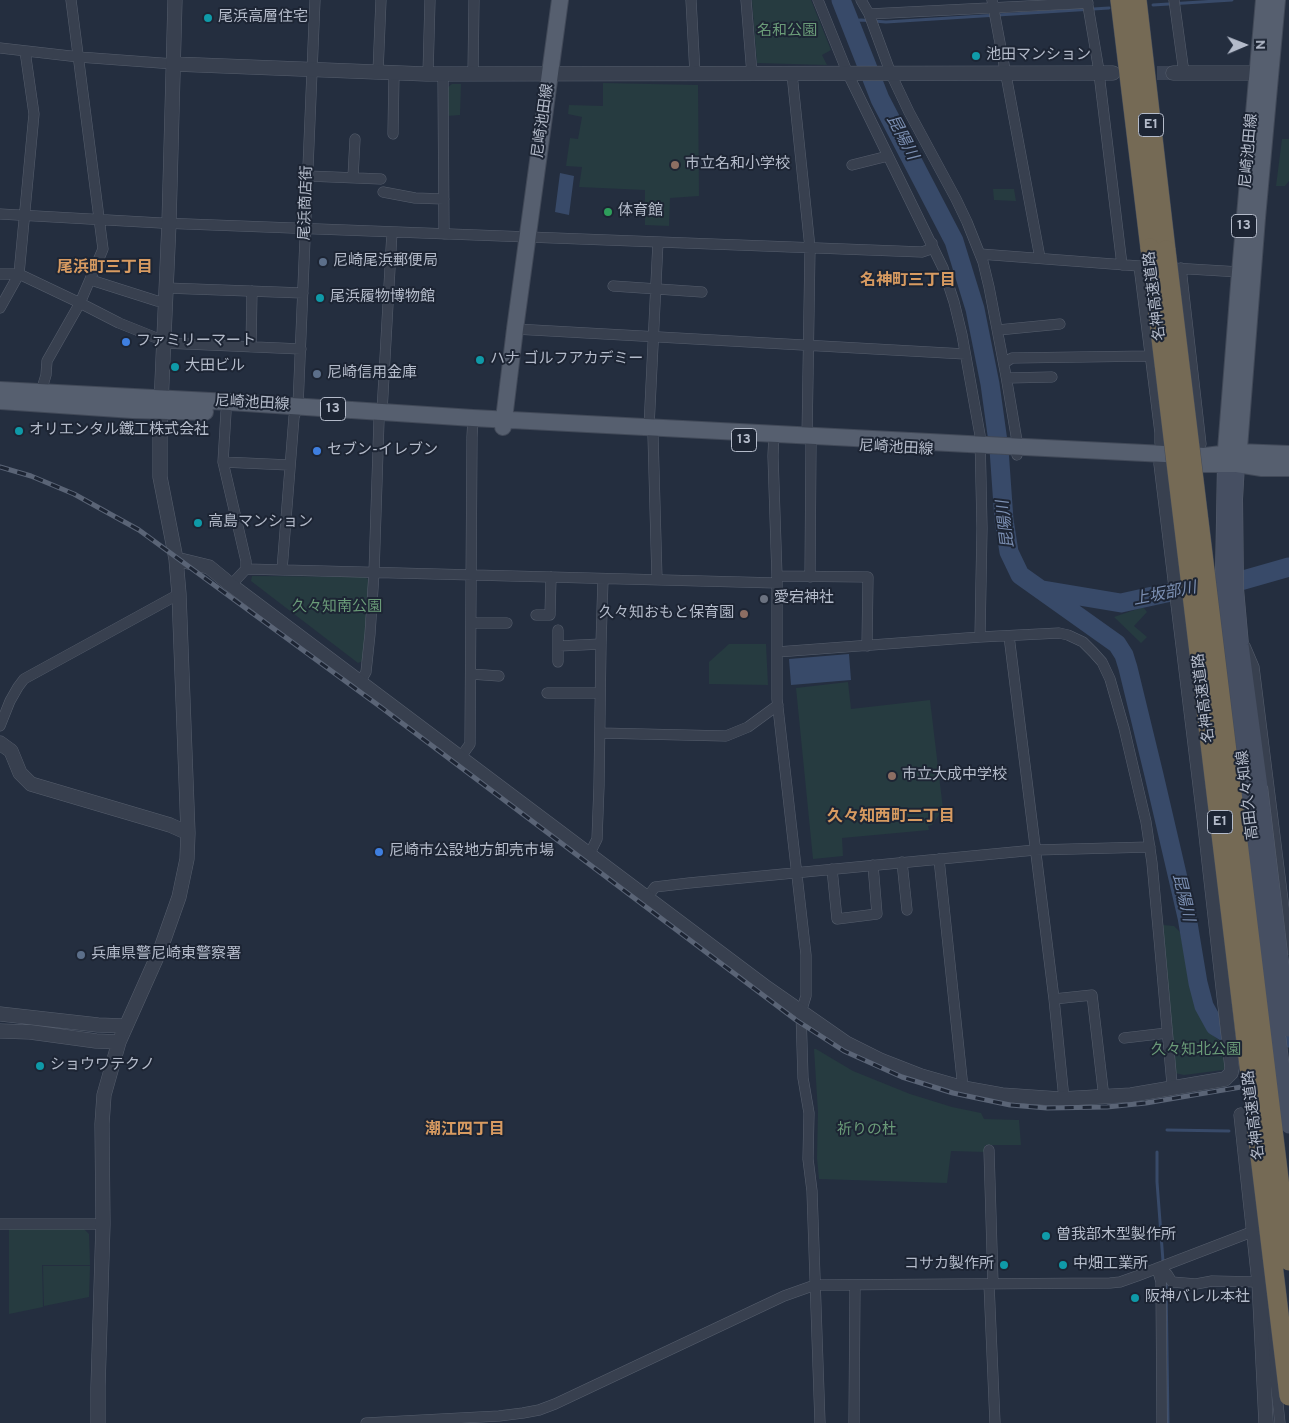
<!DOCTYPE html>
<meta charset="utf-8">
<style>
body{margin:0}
#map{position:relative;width:1289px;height:1423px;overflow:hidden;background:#242e3f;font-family:Overpass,sans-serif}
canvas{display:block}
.north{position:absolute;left:1219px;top:20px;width:50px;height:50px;-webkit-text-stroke:4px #1d2534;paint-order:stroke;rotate:89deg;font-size:14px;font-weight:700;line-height:20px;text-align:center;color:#b4bbca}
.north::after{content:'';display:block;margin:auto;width:18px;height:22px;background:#b4bbca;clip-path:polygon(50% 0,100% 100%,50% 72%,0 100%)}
</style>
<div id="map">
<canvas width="1289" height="1423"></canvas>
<div class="north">N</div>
</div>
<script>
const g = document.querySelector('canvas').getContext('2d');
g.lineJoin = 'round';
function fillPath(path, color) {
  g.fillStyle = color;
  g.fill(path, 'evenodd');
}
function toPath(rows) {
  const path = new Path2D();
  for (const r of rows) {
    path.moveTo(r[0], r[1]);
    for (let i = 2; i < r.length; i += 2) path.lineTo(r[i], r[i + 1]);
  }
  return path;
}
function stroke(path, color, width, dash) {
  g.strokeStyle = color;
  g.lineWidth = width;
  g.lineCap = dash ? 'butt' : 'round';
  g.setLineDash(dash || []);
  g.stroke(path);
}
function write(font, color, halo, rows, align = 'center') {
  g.font = font + ' Overpass,"Noto Sans JP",sans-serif';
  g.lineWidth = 4;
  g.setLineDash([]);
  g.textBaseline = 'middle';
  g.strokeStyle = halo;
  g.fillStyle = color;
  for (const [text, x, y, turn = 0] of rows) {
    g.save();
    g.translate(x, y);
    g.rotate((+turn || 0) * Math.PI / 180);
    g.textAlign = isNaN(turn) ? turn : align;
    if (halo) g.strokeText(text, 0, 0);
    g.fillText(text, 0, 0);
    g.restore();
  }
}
const green = toPath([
 [752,0,811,0,831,50,822,55,827,65,757,63],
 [603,83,698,85,699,196,670,198,669,226,645,225,645,190,579,187,582,167,566,166,570,138,578,139,582,117,568,114,569,105,603,106],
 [452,84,461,84,460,115,447,116,447,88],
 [1282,139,1289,139,1289,181,1285,186,1276,186],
 [993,189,1014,189,1016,201,994,200],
 [252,576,365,577,369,580,365,660,358,663,251,581],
 [1143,607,1147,612,1134,626,1147,637,1141,643,1114,617],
 [729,644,766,644,768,685,709,684,709,662],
 [848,682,851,709,930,700,943,809,932,825,928,826,929,830,842,838,843,856,813,859,796,688],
 [1163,925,1174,926,1180,932,1195,1002,1200,1016,1208,1030,1216,1038,1225,1044,1227,1065,1223,1070,1184,1075,1175,1073],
 [814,1049,816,1049,853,1071,910,1094,952,1107,981,1113,984,1119,1019,1120,1021,1145,985,1145,985,1152,951,1151,947,1183,819,1179,817,1158,818,1112],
 [9,1228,83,1228,89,1234,90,1265,42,1265,43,1307,9,1314],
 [43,1266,90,1266,89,1297,44,1306]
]);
const water = toPath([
 [560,173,574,176,569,215,555,212],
 [849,654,851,680,791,685,789,659]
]);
const stream = toPath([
 [1153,5,1232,0],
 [849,21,861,20,886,22,1109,8],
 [1167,1130,1229,1131],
 [1157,1152,1157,1182,1163,1261],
 [1166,1281,1168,1423]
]);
const river = toPath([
 [841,0,880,99,954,241,975,309,990,384,999,449,1004,520,1009,552,1020,575,1117,644,1124,655,1128,668,1154,775,1187,917,1198,983,1204,1006,1215,1026,1233,1037,1242,1039,1289,1038],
 [1043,590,1121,603,1171,592,1240,581,1289,567]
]);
const tertiaryTunnel = toPath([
 [1136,73,1173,73]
]);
const minor = toPath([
 [691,0,695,74],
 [746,0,752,74],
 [818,0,848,74,943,268,954,302,962,335,980,435,982,528,980,637],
 [861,0,869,14,891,74,909,112,956,199,967,222,983,262,989,287,1006,376,1018,447,1017,455],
 [992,0,1040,258],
 [1087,0,1098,65,1122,265],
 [1174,0,1184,73],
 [869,14,1088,3],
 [0,48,79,57,174,64],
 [378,72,381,0],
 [428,74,430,0],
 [443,74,444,234],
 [473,74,474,0],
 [792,74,810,248,807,439],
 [393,134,394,73],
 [852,165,888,156],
 [308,176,381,179],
 [353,177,355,139],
 [383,192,415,198,444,199],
 [0,214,161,223,922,252,928,250,931,247,932,243],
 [980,254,1139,266,1240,272],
 [1139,266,1160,433,1160,443],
 [1181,268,1201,444],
 [0,274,19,274,80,303,119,323,164,341],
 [91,280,157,301,165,301],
 [613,286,702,292],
 [166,288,303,293],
 [0,308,19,274,34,114,25,51],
 [515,329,965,354],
 [998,330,1060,324],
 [164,343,301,349],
 [251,347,252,291],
 [1004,363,1012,358,1150,356],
 [1007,378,1052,377],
 [43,385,46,375,47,361,80,303,103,249,71,0],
 [226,412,223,462,246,561,246,569,231,585],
 [382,412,392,232],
 [649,427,658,242],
 [774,434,773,456,777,576,777,699,806,955,806,996,801,1012,803,1078,809,1113,808,1159,812,1191,820,1423],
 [653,435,657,579],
 [223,462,289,465],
 [246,569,777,583],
 [282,570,294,417,298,406,315,0],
 [777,576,868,577,867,646],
 [810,577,811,444],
 [536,615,550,615,551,577],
 [472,623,507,623],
 [1009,636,1054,999,1064,1099],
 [559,646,601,644],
 [1245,646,1254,667,1289,949],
 [777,652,980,637,1059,633,1068,635,1083,642,1093,652,1102,662,1110,679,1124,728,1146,822,1152,863,1159,938,1172,1084,1171,1089],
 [558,662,558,630],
 [471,674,499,676],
 [360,682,366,672,370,634,374,573,379,420],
 [547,693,600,693],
 [0,726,10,701,18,687,24,679,179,594],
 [600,733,726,736,748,727,778,705],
 [460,758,470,744,472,437,473,418],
 [589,855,597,839,599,786,601,644,603,579],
 [939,859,963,1088],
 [902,862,907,910],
 [832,869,837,919,877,914,873,865],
 [647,898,655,887,689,883,1035,850,1150,847],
 [1054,999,1092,995,1104,1098],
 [1124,1038,1167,1033],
 [989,1150,993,1284],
 [0,1224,103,1224],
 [1157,1268,1161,1282,1162,1423],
 [1157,1268,1167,1274,1172,1282,1196,1284,1212,1281,1259,1282],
 [989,1284,995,1423],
 [1266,1292,1280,1423],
 [366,1423,499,1416,523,1413,539,1410,555,1404,784,1296,815,1285,1110,1283,1120,1282,1137,1276,1254,1231],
 [854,1423,855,1285]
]);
const tertiary = toPath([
 [174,64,426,74,1113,73],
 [1173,73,1267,73],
 [176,559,209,567,231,585,767,988,846,1043,880,1060,921,1076,963,1088,1002,1095,1060,1099,1131,1095,1225,1079,1231,1073,1232,1068,1205,826,1161,464],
 [0,743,11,751,20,773,31,784,170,825,188,833],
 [0,1014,98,1025,125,1026],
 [0,1031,30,1032,96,1041,119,1042],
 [1241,1115,1259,1282,1266,1423],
 [98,1423,98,1387,103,1224,102,1124,104,1095,119,1042,161,948,179,897,187,859,188,833,179,594,176,559,160,477,160,427,169,223,175,0]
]);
const secondary = toPath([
 [1225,464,1223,578,1248,788],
 [1237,464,1235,499,1236,589,1241,645,1260,787]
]);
const primary = toPath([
 [0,390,230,402,473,418,1025,447,1205,456,1238,452,1289,454],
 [0,401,133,410,205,412],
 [503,427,515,329,560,0],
 [1238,461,1257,218,1277,0],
 [1225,462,1240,272,1264,0],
 [1203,464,1237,464,1262,468,1289,468]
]);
const motorway = toPath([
 [1120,0,1150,248],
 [1137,0,1166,250]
]);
const rail = toPath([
 [0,467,31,476,74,494,139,530,382,708,796,1020,844,1051,902,1077,953,1093,1010,1105,1047,1108,1107,1107,1146,1103,1289,1079]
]);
const secondaryBridge = toPath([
 [1260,787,1289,1029],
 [1248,788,1289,1126]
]);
const motorwayBridge = toPath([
 [1150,248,1289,1396],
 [1166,250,1289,1261]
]);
const markers = [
 [208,18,5,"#0f9aa8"],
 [976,56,5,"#0f9aa8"],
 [675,165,5,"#8d6e63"],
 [608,212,5,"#2e9e5b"],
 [323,262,5,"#5c6f8a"],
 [320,298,5,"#0f9aa8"],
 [126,342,5,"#3f7fe0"],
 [480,360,5,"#0f9aa8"],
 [175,367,5,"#0f9aa8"],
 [317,374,5,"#5c6f8a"],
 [19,431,5,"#0f9aa8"],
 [317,451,5,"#3f7fe0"],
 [198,523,5,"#0f9aa8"],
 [764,599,5,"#6b7280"],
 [744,614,5,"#8d6e63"],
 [892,776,5,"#8d6e63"],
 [379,852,5,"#3f7fe0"],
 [81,955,5,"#5c6f8a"],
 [40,1066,5,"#0f9aa8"],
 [1046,1236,5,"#0f9aa8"],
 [1004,1265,5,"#0f9aa8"],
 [1063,1265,5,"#0f9aa8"],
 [1135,1298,5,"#0f9aa8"]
];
const shields = [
 [1151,125,25],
 [1244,226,25],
 [333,409,25],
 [744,440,25],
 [1220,822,25]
];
const shieldNames = [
 ["E1",1151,125],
 ["13",1244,226],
 ["13",333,409],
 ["13",744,440],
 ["E1",1220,822]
];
const poiNames = [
 ["尾浜高層住宅",218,18],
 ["池田マンション",986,56],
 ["市立名和小学校",685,165],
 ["体育館",618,212],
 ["尼崎尾浜郵便局",333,262],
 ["尾浜履物博物館",330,298],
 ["ファミリーマート",136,342],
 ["ハナ ゴルフアカデミー",490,360],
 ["大田ビル",185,367],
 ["尼崎信用金庫",327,374],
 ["オリエンタル鐵工株式会社",29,431],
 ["セブン-イレブン",327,451],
 ["高島マンション",208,523],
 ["愛宕神社",774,599],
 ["久々知おもと保育園",734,614,"right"],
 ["市立大成中学校",902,776],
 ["尼崎市公設地方卸売市場",389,852],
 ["兵庫県警尼崎東警察署",91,955],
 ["ショウワテクノ",50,1066],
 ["曽我部木型製作所",1056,1236],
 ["コサカ製作所",994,1265,"right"],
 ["中畑工業所",1073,1265],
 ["阪神バレル本社",1145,1298]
];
const parkNames = [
 ["名和公園",787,32],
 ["久々知南公園",337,608],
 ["久々知北公園",1196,1051],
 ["祈りの杜",867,1131]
];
const streetNames = [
 ["尼崎池田線",544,121,-82],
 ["尼崎池田線",1250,151,-85],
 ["尾浜商店街",307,203,-88],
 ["名神高速道路",1156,296,-97],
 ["尼崎池田線",252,404,3],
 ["尼崎池田線",896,449,3],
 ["名神高速道路",1205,698,-97],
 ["高田久々知線",1249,795,-97],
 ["名神高速道路",1255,1115,-97]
];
const waterNames = [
 ["昆陽川",901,138,62],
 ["昆陽川",1007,524,-97],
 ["上坂部川",1165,595,-11],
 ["昆陽川",1182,898,77]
];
const neighbourhoodNames = [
 ["尾浜町三丁目",105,269],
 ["名神町三丁目",908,282],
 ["久々知西町二丁目",891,818],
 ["潮江四丁目",465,1131]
];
fillPath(green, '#263b40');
fillPath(water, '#384a69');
stroke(stream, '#384a69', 3);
stroke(river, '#384a69', 19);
stroke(tertiaryTunnel, '#3a4354', 14, [14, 7]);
stroke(minor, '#565e6d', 11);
stroke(tertiary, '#565e6d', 15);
stroke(secondary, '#565e6d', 16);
stroke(primary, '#414958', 18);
stroke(motorway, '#434b5a', 20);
stroke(minor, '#38404f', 10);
stroke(tertiary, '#38404f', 14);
stroke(secondary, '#464f62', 15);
stroke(primary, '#565f6f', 16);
stroke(motorway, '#756a55', 19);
stroke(rail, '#5a6476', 5);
stroke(rail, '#1d2534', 3, [9]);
stroke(secondaryBridge, '#565e6d', 16, []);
stroke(motorwayBridge, '#434b5a', 20, []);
stroke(secondaryBridge, '#464f62', 15);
stroke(motorwayBridge, '#756a55', 19);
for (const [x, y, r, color] of markers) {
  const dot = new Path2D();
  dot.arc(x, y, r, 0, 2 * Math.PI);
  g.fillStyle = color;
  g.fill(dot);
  stroke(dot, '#1d2534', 2);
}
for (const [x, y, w] of shields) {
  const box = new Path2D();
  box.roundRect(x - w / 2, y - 11.5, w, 23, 4);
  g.fillStyle = '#1d2534';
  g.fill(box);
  stroke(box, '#b4bbca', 1);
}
write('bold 14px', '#b4bbca', null, shieldNames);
write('15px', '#b4bbca', '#1d2534', poiNames, 'left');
write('15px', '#6a9b78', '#1d2534', parkNames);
write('15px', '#b4bbca', '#1d2534', streetNames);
write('italic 16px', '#7b8fb2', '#1d2534', waterNames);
write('bold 16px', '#d89b61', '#1d2534', neighbourhoodNames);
</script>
